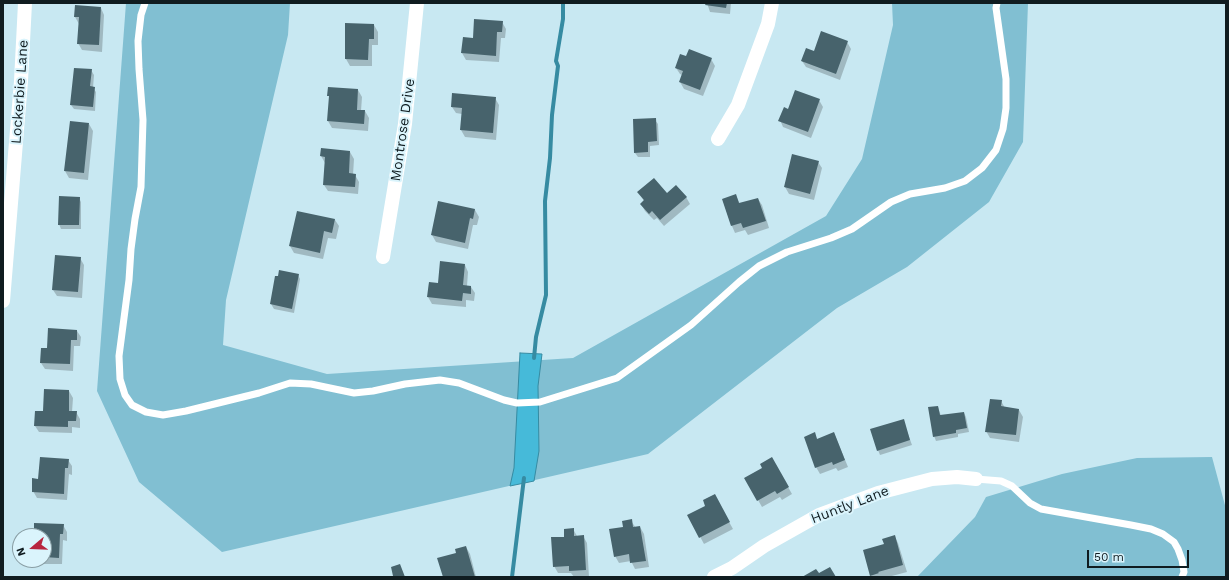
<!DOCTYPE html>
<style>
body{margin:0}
#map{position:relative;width:1229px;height:580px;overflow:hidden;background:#c8e8f2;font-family:"Work Sans",sans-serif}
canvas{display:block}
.frame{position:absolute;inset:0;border:4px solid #101c20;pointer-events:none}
.north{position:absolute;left:12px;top:528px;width:40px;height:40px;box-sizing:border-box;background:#daf4fc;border:1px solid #899ea4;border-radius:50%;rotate:251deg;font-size:11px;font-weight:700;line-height:16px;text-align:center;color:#101c20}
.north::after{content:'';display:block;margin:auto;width:14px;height:18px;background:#b7253f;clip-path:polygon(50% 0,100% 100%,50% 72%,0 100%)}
.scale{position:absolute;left:1087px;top:550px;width:102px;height:18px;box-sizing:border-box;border:2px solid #101c20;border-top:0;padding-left:5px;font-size:12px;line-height:14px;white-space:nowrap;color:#101c20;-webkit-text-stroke:3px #daf4fc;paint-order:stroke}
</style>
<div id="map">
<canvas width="1229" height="580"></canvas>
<div class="frame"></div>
<div class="north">N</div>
<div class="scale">50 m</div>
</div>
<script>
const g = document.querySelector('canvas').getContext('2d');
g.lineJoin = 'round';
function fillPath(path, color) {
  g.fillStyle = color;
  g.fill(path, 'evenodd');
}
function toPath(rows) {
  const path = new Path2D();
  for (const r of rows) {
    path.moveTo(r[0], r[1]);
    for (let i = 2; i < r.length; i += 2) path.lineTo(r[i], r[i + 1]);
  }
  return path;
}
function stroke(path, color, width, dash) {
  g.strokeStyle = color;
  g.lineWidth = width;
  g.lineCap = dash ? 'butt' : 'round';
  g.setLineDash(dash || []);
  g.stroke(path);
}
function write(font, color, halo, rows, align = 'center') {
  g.font = font + ' "Work Sans",sans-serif';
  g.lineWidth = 4;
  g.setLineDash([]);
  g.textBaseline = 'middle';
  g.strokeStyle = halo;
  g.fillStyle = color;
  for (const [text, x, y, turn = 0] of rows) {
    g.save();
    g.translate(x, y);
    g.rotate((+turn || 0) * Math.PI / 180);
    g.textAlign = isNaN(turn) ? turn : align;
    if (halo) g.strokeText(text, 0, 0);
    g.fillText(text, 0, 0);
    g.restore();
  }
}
const green = toPath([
 [126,3,290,3,288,35,226,300,223,345,327,374,573,358,826,216,862,159,893,25,892,3,1028,3,1023,142,989,202,907,267,837,308,648,454,222,552,139,482,97,391],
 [1212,457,1226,509,1226,577,917,577,975,517,986,497,1062,474,1137,458]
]);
const water = toPath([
 [520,353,542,354,538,386,539,451,534,481,510,486,514,468,520,353]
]);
const shadow = toPath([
 [707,3,731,3,730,14,710,12],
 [101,8,104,15,102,52,82,50,78,43,79,24,75,17],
 [502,22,506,29,505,38,501,38,499,62,466,60,462,53,474,39],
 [346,24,374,25,378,32,378,45,372,45,372,66,350,66,346,59],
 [847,42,851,49,840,80,806,67,802,61,815,52],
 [687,58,711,59,715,66,703,96,684,89,680,82,682,75,680,74,676,68],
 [91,70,94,75,93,88,96,92,95,111,74,109,71,105],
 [358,90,362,97,361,111,365,111,369,118,368,131,332,128,328,121,330,98,328,95],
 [495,98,499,105,496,140,465,137,461,130,462,114,456,113,452,107],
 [819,100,823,107,811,138,783,127,780,120,789,110],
 [655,120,658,124,659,145,650,146,650,157,638,157,635,153],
 [89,124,93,131,88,180,69,178,65,171],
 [350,152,354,159,353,175,355,175,359,182,358,194,328,191,324,185,325,163,321,156],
 [818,162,822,168,814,200,789,194,785,187],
 [639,193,686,197,690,204,664,226,657,218,654,220,645,211,641,204,644,201],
 [736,196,740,204,758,199,762,205,769,228,748,235,745,230,735,233,732,226,723,199],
 [79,198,81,202,81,229,61,229,59,224],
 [439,203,475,210,479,217,477,225,473,225,468,249,436,242,432,235],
 [298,212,335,220,339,226,336,239,328,238,323,259,294,253,290,246],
 [80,258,84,265,82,298,57,296,53,290],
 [465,265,468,272,467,286,471,287,475,293,474,301,466,300,466,307,432,304,428,297,429,283,439,284],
 [298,275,300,279,294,313,274,309,271,304],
 [77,331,81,337,80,346,74,346,73,371,45,369,41,363,48,349],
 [69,391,73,398,72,412,76,412,80,419,80,428,72,427,72,433,39,432,35,426,44,412],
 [1001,401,1005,408,1019,410,1023,417,1019,442,990,438,986,431],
 [938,407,941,416,964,413,966,417,969,432,958,434,958,437,936,441,934,436],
 [903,420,912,445,880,455,878,450],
 [834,433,848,467,838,471,836,468,820,474,816,467,814,434,818,440],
 [772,459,792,494,782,500,780,497,762,507,746,479,763,469],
 [68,460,72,466,72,475,69,474,67,500,37,498,33,491,39,480],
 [718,502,733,529,704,544,689,516],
 [631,521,636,528,640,527,644,534,649,567,635,569,631,561,619,563,615,556,624,528],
 [63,525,67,532,67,541,63,540,62,564,38,564,36,560,44,560,44,536,35,536],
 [573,529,577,536,583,536,587,543,589,577,574,577,571,573,558,573,554,566,565,538],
 [895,537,898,543,907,572,888,577,872,577,871,575,885,545],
 [466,547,470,554,476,577,444,577,458,553]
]);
const stream = toPath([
 [534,358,536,337,546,295,545,201,550,158,552,115,558,66,556,61,563,19,563,3],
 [512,577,524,478]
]);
const building = toPath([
 [706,3,727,3,726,8,705,5],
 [75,5,101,7,99,45,77,44,79,17,74,17],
 [474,19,503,21,502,32,497,32,496,56,461,53,463,37,473,38],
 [345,23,374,24,374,39,369,39,368,60,345,59],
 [821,31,848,41,836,74,801,61,806,48,814,51],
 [689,49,712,58,700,90,679,82,683,71,675,68,680,54,686,56],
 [74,68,92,69,90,86,95,87,93,107,70,105],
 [328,87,358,89,357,110,365,110,364,124,327,121,329,96,327,96],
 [795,90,820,99,808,132,778,121,784,107,788,109],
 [452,93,496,97,493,133,460,130,462,108,451,107],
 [656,118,657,141,648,142,648,152,634,153,633,119],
 [70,121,89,123,84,173,64,171],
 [321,148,350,151,349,173,356,174,355,187,323,185,325,157,320,156],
 [792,154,819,161,810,194,784,187],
 [654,178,667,193,676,185,687,197,660,220,652,211,649,214,640,204,644,200,637,192],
 [736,194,739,203,758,198,766,221,743,228,741,223,731,226,722,199],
 [59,196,80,197,79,225,58,225],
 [438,201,475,209,473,219,470,218,465,243,431,235],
 [297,211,335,219,332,233,324,231,320,253,289,246],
 [55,255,81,257,78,292,52,290],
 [440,261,465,264,463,285,471,286,471,294,463,293,462,301,427,297,429,282,438,283],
 [279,270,299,274,292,309,270,304,275,276,278,276],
 [48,328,77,330,77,340,71,340,70,364,40,363,41,348,47,348],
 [44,389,69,390,69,411,77,411,76,421,68,421,68,427,34,426,35,411,43,411],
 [990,399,1002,400,1001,406,1019,409,1016,435,985,432],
 [938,406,940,415,964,412,967,428,956,430,956,433,933,437,928,407],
 [904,419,910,440,877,451,870,429],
 [815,432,817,439,834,432,845,460,833,465,832,462,815,468,804,437],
 [40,457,69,459,68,468,65,468,64,494,32,492,32,478,38,479],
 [772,457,789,487,777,494,775,491,757,501,744,478,762,468,760,464],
 [715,494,730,522,699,538,687,515,705,506,703,500],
 [632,519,633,527,640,526,646,561,630,563,629,554,614,557,609,529,623,527,622,521],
 [34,523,64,524,63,534,60,534,59,558,44,557,44,536,34,536],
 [574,528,574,536,584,535,586,570,569,571,569,566,553,567,551,537,564,537,564,529],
 [895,535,903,565,878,572,879,573,870,576,863,550,884,544,882,539],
 [466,546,475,577,443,577,437,558,456,553,455,549],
 [400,564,405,577,390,577,393,576,391,567],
 [830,567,836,577,802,577,816,569,819,573]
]);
const lane = toPath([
 [145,3,141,15,138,41,139,69,143,120,141,187,135,219,131,249,129,280,119,356,120,379,125,395,132,405,146,412,163,415,186,411,259,393,290,383,311,384,330,388,354,393,373,391,405,384,440,380,459,383,504,400,517,403,540,402,617,378,691,325,739,282,759,266,787,252,831,238,852,229,891,202,910,194,945,188,965,181,982,168,996,150,1003,129,1006,108,1006,79,996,8,997,3],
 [976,479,1001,481,1012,486,1030,503,1041,509,1131,525,1151,529,1163,534,1174,542,1178,549,1182,560,1184,572,1182,577]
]);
const street = toPath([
 [718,139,738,105,768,24,772,3],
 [383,257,405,124,417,3],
 [3,301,21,81,25,3],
 [714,577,732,568,764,546,819,515,878,493,932,479,957,477,976,479]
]);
const streetNames = [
 ["Lockerbie Lane",20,92,-86],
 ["Montrose Drive",403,130,-82],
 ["Huntly Lane",850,505,-21]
];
fillPath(green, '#81bfd2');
fillPath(water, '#46bad9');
stroke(water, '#368ba2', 1);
fillPath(shadow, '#0003');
stroke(stream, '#368ba2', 4);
fillPath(building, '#47636c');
stroke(lane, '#fff', 7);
stroke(street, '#fff', 14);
write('14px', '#101c20', '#daf4fc', streetNames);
</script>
